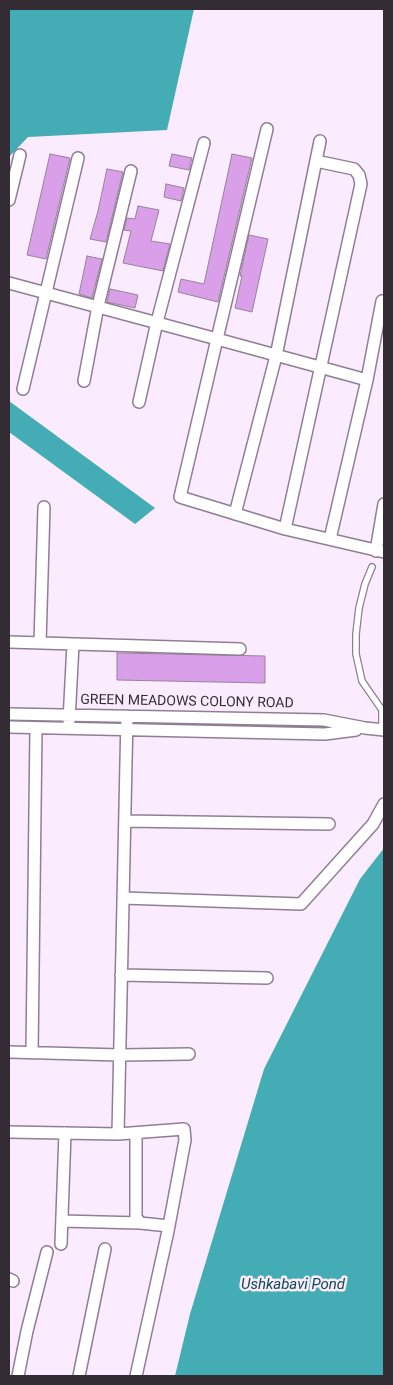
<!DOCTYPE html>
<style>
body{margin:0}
#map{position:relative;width:393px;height:1385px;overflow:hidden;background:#faebfe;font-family:Roboto,sans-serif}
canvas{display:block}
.frame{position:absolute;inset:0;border:10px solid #342c35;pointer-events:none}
</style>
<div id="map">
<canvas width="393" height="1385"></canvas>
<div class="frame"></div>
</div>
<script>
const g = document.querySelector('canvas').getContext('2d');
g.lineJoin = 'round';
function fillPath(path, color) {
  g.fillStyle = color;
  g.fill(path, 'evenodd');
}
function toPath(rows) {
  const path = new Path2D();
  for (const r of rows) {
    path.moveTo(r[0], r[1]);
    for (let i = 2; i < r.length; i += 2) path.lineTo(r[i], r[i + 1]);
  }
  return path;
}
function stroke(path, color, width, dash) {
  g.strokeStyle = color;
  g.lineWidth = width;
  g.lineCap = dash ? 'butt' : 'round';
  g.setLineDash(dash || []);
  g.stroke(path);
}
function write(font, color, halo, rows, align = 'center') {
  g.font = font + ' Roboto,sans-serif';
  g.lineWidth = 5;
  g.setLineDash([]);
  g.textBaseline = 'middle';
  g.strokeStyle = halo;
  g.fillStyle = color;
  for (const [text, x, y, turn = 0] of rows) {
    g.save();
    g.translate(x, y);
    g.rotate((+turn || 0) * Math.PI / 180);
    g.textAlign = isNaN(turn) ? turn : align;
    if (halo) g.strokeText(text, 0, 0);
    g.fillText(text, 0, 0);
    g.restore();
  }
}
const water = toPath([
 [9,9,194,9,167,130,28,137,9,157],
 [9,401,155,508,135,524,9,432],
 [384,848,384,1376,175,1376,190,1314,264,1069,360,879]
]);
const building = toPath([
 [50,154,70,158,46,259,27,255,50,154],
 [172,154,192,158,189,170,169,166,172,154],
 [232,154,252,158,218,302,178,292,181,279,204,284,232,154],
 [107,169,123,172,106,242,90,239,98,211,107,169],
 [166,184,184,188,181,201,164,197,166,184],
 [138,206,159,210,151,241,170,244,163,271,123,263,131,231,124,230,127,218,135,219,138,206],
 [249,235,268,239,252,312,235,308,242,276,240,276,249,235],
 [87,256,102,259,92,298,79,294,87,256],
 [110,289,138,295,135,308,107,302,110,289],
 [117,653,265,656,265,683,117,680,117,653]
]);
const lane = toPath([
 [372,567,365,584,359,608,356,634,356,654,362,681,382,710,382,729]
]);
const street = toPath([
 [267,129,217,339,367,380],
 [9,200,20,155],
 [9,283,217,339,180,497,285,529,384,552],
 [84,381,98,306,131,171],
 [23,389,78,158],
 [139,402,157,322,204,143],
 [235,514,276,356,320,141],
 [285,529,361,184,359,175,354,169,316,161],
 [330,539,367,380,382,301],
 [376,551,384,504],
 [9,642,240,649],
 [40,643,44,507],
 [9,714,324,720,365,728,384,730],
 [69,721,73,644],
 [9,727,325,734,356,730],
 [125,821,329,824],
 [123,898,301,904,373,824,384,804],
 [121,975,267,978],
 [9,1052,120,1055,189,1054],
 [32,1053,36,728],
 [9,1132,118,1134,184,1129,185,1140,168,1231,136,1376],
 [136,1133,136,1217,140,1223,169,1226],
 [118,1134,127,716],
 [62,1221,140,1223],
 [61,1244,65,1133],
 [9,1279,13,1281],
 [18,1376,27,1331,47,1252],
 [79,1376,105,1249]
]);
const streetNames = [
 ["GREEN MEADOWS COLONY ROAD",187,702,1]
];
const waterNames = [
 ["Ushkabavi Pond",293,1285]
];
fillPath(water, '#44acb4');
fillPath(building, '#d99fe8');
stroke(building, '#948399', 1);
stroke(lane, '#907e94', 8);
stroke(street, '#907e94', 14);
stroke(lane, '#fff', 5.5);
stroke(street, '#fff', 11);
write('14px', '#342c35', '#faebfe', streetNames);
write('italic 15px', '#0d4b50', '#faebfe', waterNames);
</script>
